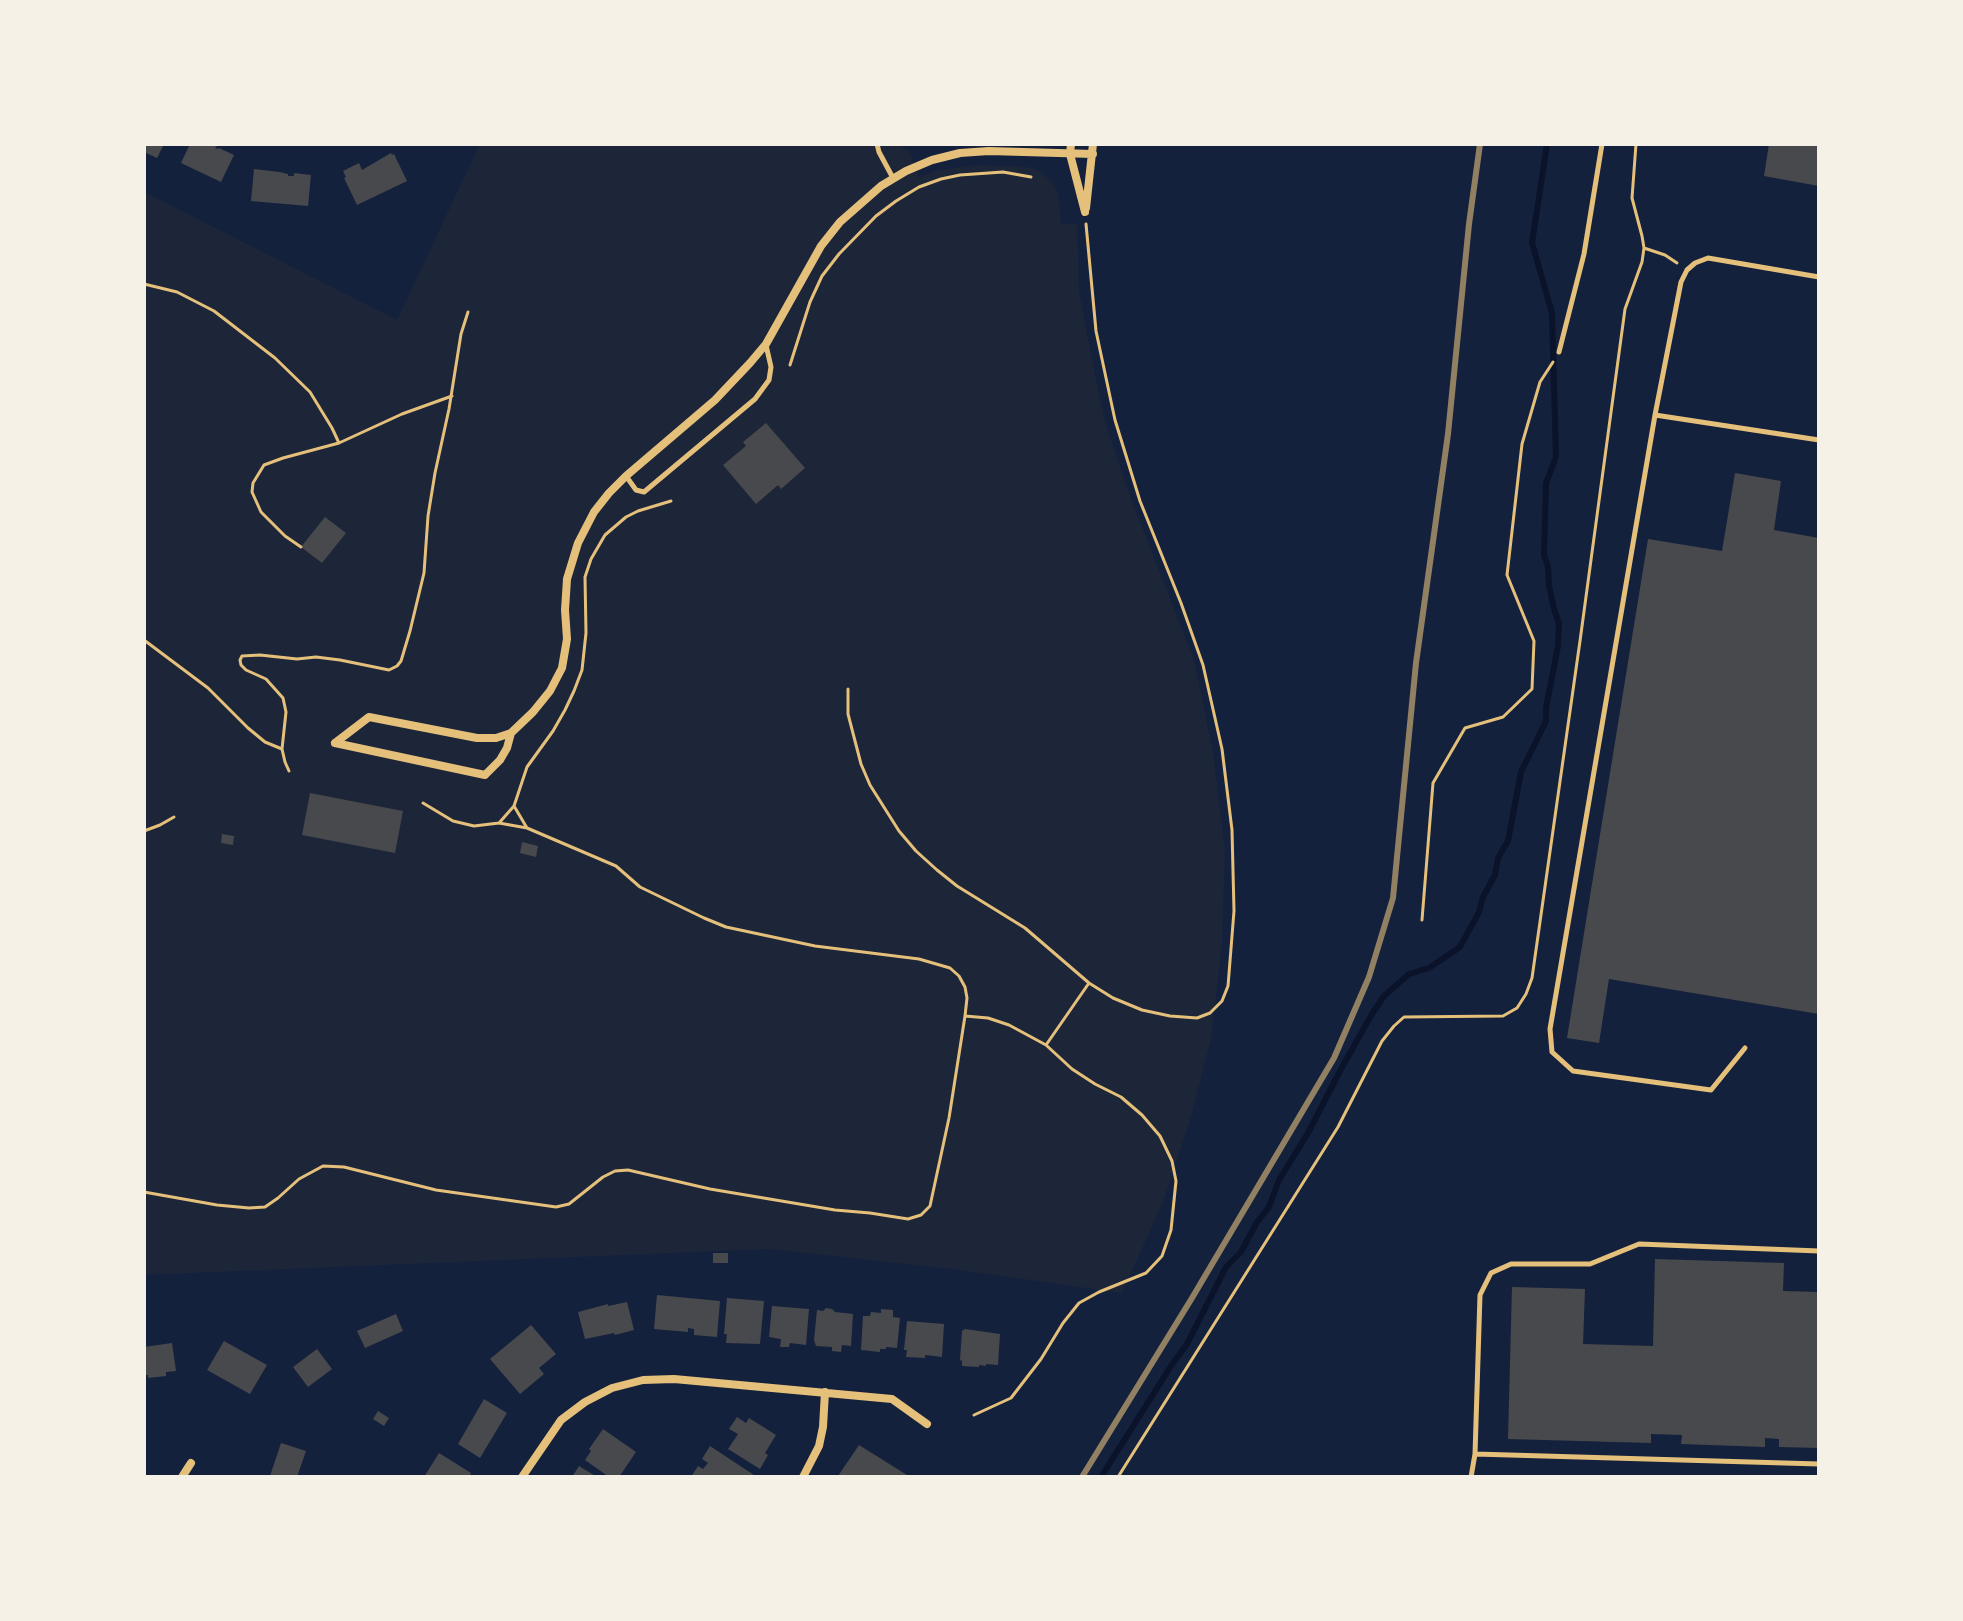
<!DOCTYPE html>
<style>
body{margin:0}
#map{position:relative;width:1963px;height:1621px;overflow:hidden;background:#14213d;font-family:Montserrat,sans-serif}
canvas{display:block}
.frame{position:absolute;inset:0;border:146px solid #f6f1e7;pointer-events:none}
</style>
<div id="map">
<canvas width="1963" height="1621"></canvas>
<div class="frame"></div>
</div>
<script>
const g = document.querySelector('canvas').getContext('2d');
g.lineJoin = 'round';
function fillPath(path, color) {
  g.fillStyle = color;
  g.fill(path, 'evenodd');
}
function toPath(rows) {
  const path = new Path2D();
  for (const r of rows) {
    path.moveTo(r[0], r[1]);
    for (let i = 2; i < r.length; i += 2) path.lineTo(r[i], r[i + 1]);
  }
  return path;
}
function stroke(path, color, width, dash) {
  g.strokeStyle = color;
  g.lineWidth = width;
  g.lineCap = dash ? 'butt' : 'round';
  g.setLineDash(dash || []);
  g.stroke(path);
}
const green = toPath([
 [480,144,895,144,909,150,919,178,934,171,977,165,1027,167,1039,171,1052,182,1058,193,1061,224,1077,224,1079,290,1090,350,1105,422,1128,491,1194,660,1213,752,1225,851,1222,943,1211,1039,1191,1117,1163,1202,1122,1293,952,1269,769,1249,144,1275,144,192,397,320]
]);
const stream = toPath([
 [1101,1477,1171,1366,1187,1344,1226,1267,1241,1252,1257,1222,1269,1207,1279,1180,1308,1133,1340,1071,1372,1014,1384,996,1409,974,1429,968,1460,947,1479,912,1483,897,1495,875,1498,858,1508,841,1521,772,1546,721,1546,708,1558,646,1559,624,1554,609,1549,585,1548,567,1544,555,1546,483,1556,457,1552,313,1532,243,1547,144]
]);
const building = toPath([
 [144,144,164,144,157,158,144,152],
 [190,144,213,144,217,146,215,148,218,149,219,148,234,155,221,182,181,163],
 [1769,144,1819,144,1819,186,1764,176],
 [391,153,392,155,394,154,407,181,357,205,344,178,346,177,343,171,359,163,362,170],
 [254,169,279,172,288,174,288,176,294,176,294,173,311,175,308,206,251,201],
 [766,423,805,468,781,489,778,485,756,504,723,465,746,446,743,442],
 [1735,473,1781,481,1774,530,1819,538,1819,1014,1609,979,1599,1043,1567,1038,1648,539,1722,551],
 [325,517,346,533,322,563,301,547],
 [310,793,403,811,395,853,302,835],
 [222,834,234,836,233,845,221,843],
 [522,842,538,846,536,857,520,853],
 [713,1253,728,1253,728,1263,713,1263],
 [1655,1259,1784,1263,1783,1291,1819,1292,1819,1448,1779,1447,1779,1439,1765,1438,1765,1447,1681,1444,1682,1435,1651,1434,1651,1443,1508,1439,1512,1287,1585,1289,1583,1344,1653,1346],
 [657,1295,720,1301,717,1337,694,1335,694,1329,688,1328,688,1332,654,1329],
 [727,1298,764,1301,760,1344,726,1343,727,1334,724,1334],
 [627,1302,634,1330,615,1335,614,1333,585,1339,578,1312,608,1304,608,1306],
 [772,1306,809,1309,806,1345,790,1343,789,1347,780,1347,781,1339,769,1337],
 [826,1308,832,1309,835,1312,853,1314,851,1346,842,1345,841,1352,832,1351,832,1347,816,1346,814,1340,817,1310,823,1311],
 [881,1309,893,1310,893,1317,900,1318,897,1348,886,1347,886,1349,880,1349,880,1352,861,1350,863,1316,870,1316,871,1312,881,1313],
 [396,1314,403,1331,365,1348,357,1331],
 [907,1321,944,1324,942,1357,925,1355,925,1358,906,1357,907,1350,904,1350],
 [531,1325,556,1354,539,1368,544,1374,520,1394,490,1359],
 [965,1329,1000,1334,998,1365,986,1364,986,1366,979,1365,979,1367,962,1366,962,1361,960,1360,962,1331],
 [224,1341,267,1365,250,1394,207,1370],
 [172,1343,176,1371,166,1372,166,1376,148,1378,148,1375,144,1375,144,1347],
 [317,1349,332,1369,308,1387,293,1367],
 [484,1399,507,1413,480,1458,458,1444],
 [378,1411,389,1418,384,1426,373,1419],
 [737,1417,746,1423,749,1418,776,1435,765,1453,768,1455,760,1469,728,1449,738,1434,729,1429],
 [603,1429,636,1452,619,1477,609,1477,585,1460,591,1451,589,1449],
 [281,1443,306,1451,297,1477,270,1476],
 [859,1445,907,1475,905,1477,838,1476],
 [710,1446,757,1477,691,1477,698,1466,703,1469,708,1463,702,1459],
 [439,1453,471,1473,469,1477,424,1477],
 [579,1466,597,1477,572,1477]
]);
const path = toPath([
 [1644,248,1665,255,1677,263],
 [144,284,177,292,214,311,275,358,310,392,332,428,339,443,402,414,452,396],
 [790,365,810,302,822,276,839,254,876,216,896,201,919,187,941,179,960,175,1003,172,1031,177],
 [301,547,285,536,261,512,252,492,253,483,264,465,283,458,339,443],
 [144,640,208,688,248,728,265,742,282,749,286,712,283,698,266,679,246,670,241,665,240,660,242,656,260,655,297,659,316,657,340,660,389,670,397,666,401,661,410,631,424,573,428,516,435,473,449,409,461,334,468,312],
 [848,689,848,714,861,764,870,785,899,831,916,851,937,870,957,886,1025,928,1089,983],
 [282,749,285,762,289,771],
 [499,823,514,806],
 [527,828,514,806,527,767,553,731,565,710,574,691,582,670,586,633,585,577,591,559,605,535,626,517,638,511,671,501],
 [144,831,160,825,174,817],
 [1422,920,1433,783,1465,728,1503,717,1532,689,1534,641,1507,575,1522,444,1540,382,1553,362],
 [965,1016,988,1018,1009,1025,1046,1045,1089,983,1113,998,1142,1010,1170,1016,1197,1018,1210,1013,1222,1001,1228,986,1234,911,1232,830,1222,749,1203,665,1181,603,1140,501,1115,420,1096,331,1086,224],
 [144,1192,217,1205,249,1208,265,1207,278,1198,299,1179,323,1166,344,1167,436,1190,556,1207,569,1204,603,1177,615,1171,628,1170,710,1189,835,1210,870,1213,908,1219,921,1215,930,1206,949,1118,965,1016,967,998,965,987,959,976,950,968,919,959,815,946,726,927,704,918,640,887,616,866,527,828,499,823,474,826,453,821,423,803],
 [974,1415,1011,1398,1041,1359,1063,1323,1079,1303,1099,1292,1146,1273,1162,1256,1171,1230,1176,1181,1172,1161,1160,1136,1142,1115,1121,1097,1095,1084,1072,1069,1046,1045],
 [1118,1477,1338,1127,1382,1041,1394,1026,1404,1017,1503,1016,1517,1008,1526,994,1532,978,1580,641,1625,309,1642,262,1644,248,1642,236,1632,198,1636,144]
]);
const service = toPath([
 [877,144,879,152,893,178],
 [1559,352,1584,254,1602,144],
 [1655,415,1819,440],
 [626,476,636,490,644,492,755,399,769,380,771,367,766,345],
 [1745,1048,1711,1090,1573,1071,1552,1052,1550,1029,1655,415,1681,282,1687,270,1695,263,1708,258,1819,277],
 [1475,1454,1480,1295,1491,1273,1511,1264,1590,1264,1639,1244,1819,1251],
 [1471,1477,1475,1454,1819,1464]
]);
const minor = toPath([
 [1071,144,1070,154,1085,212],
 [1086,208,1093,144],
 [335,743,369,717,477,738,496,738,511,733,533,712,550,691,562,668,567,639,565,610,567,579,578,543,594,512,609,493,626,476,715,400,750,363,766,344,821,246,840,222,881,186,906,171,932,160,960,153,989,151,1093,154],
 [335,743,485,775,500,760,507,748,511,733],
 [182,1477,191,1463],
 [522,1477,561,1420,585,1402,612,1388,643,1380,674,1379,892,1399,927,1424],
 [803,1477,819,1446,823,1427,825,1392]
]);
const rail = toPath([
 [1082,1477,1192,1298,1334,1058,1369,977,1393,898,1416,663,1448,434,1469,224,1480,144]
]);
fillPath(green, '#1d2539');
stroke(stream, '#0b132b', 6);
fillPath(building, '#48494c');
stroke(path, '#e5c07b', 3);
stroke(service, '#e5c07b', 5);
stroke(minor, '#e5c07b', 8);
stroke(rail, '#918062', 6);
</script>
